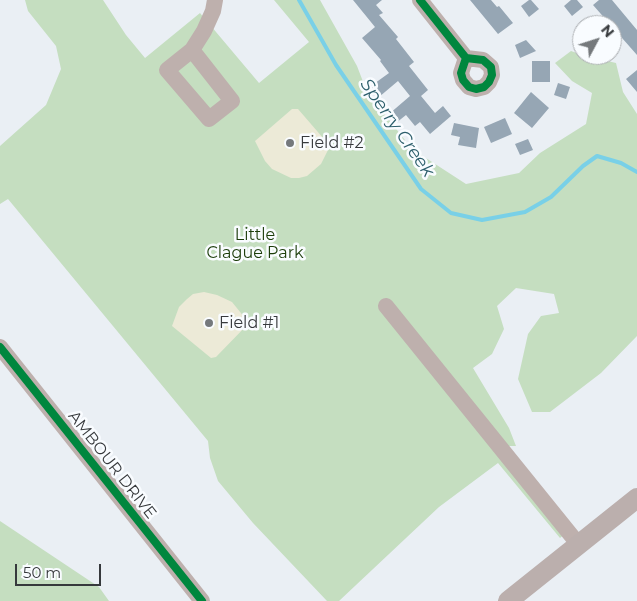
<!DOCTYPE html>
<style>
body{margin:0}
#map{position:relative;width:637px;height:601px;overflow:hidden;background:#eaeff4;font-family:Montserrat,sans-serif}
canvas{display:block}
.north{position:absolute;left:572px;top:15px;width:50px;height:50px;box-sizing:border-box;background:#f9fcff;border:1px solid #abaeb1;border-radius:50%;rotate:50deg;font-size:14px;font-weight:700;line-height:20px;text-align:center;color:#36393c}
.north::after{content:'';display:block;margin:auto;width:18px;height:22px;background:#75797c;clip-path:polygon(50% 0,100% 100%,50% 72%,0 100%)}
.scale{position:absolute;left:15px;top:564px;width:86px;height:22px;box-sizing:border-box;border:2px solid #36393c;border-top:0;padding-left:6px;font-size:15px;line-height:18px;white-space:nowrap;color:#36393c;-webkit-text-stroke:4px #f9fcff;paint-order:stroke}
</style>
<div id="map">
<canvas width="637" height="601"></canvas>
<div class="north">N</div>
<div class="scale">50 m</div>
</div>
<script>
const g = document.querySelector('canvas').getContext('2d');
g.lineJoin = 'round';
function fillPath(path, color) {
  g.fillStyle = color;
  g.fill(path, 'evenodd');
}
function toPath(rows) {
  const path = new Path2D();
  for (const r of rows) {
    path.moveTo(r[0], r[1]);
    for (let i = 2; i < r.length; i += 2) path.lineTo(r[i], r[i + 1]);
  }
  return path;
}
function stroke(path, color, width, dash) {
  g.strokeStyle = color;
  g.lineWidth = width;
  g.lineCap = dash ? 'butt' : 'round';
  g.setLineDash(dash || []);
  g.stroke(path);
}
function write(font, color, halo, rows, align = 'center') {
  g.font = font + ' Montserrat,sans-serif';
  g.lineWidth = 5;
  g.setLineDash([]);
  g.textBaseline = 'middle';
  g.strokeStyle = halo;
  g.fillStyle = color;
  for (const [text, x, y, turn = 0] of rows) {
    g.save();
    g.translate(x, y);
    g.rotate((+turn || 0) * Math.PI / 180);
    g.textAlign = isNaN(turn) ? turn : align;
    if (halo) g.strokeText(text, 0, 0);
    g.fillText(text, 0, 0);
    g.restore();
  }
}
const green = toPath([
 [25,0,103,0,126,35,145,58,200,13,259,83,309,42,274,0,320,0,357,66,367,92,412,149,466,184,519,173,540,153,586,124,592,93,572,81,555,63,571,51,582,55,616,63,623,92,637,114,637,336,601,373,550,412,532,412,518,379,528,334,541,316,559,313,554,294,516,288,497,306,504,329,492,354,473,368,509,428,516,446,507,446,573,527,560,538,498,463,439,507,339,601,327,601,253,523,218,481,210,458,208,441,8,199,0,204,0,146,46,105,61,69,56,46,28,11],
 [0,521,99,587,109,601,0,601]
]);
const sand = toPath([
 [292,109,298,109,330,146,321,164,307,176,299,178,291,178,272,169,265,161,255,141],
 [204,292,217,295,232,302,249,323,216,357,211,358,172,326,179,307,187,299,193,294]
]);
const stream = toPath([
 [299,0,336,65,421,189,451,213,482,220,525,212,551,197,583,166,597,156,621,163,637,172]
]);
const building = toPath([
 [353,0,382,0,376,5,383,13,379,15,398,37,396,39,414,62,409,66,428,90,421,96,435,113,443,106,451,116,430,134,420,122,415,126,406,115,396,123,389,114,410,96,398,81,379,97,371,86,389,73,380,61,381,60,362,38,375,27],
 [470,0,491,0,497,7,499,6,513,23,498,34],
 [529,0,531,0,539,9,529,17,521,6],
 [571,0,577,0,583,7,572,16,564,6],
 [599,0,612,0,637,30,637,55,593,5],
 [526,40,536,51,520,58,515,45],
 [532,61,550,61,550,82,532,82],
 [637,70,637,92,626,79],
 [558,83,570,87,566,99,554,95],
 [531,92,549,108,532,128,514,113],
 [505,118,512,134,491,143,484,127],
 [454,123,479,128,476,148,458,145,460,137,451,135],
 [528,139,533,150,520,155,515,144]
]);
const minor = toPath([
 [420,0,466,58,483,60,491,67,492,75,489,82,484,87,476,89,469,87,463,80,461,73,466,58],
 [192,50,232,101,209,119,167,70,192,50,204,31,213,11,215,0],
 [386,306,579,545],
 [0,347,202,601]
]);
const major = toPath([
 [508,601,637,498]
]);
const cycleway = toPath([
 [420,0,466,58,483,60,491,67,492,75,489,82,484,87,476,89,469,87,463,80,461,73,466,58],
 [0,347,202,601]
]);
const markers = [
 [290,143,5,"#75797c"],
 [209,323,5,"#75797c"]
];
const poiNames = [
 ["Field #2",300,143],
 ["Field #1",219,323]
];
const parkNames = [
 ["Little",255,235],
 ["Clague Park",255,253]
];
const streetNames = [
 ["AMBOUR DRIVE",112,465,52]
];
const waterNames = [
 ["Sperry Creek",397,128,55]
];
fillPath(green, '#c5dec0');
fillPath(sand, '#ecead7');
stroke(stream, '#79d0e7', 4);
fillPath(building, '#96a6b4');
stroke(minor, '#beb0ad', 16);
stroke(major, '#bbafad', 20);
stroke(cycleway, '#00873e', 8);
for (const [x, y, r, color] of markers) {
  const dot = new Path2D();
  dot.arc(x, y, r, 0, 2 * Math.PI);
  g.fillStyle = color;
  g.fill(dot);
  stroke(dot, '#f9fcff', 2);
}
write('16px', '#36393c', '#f9fcff', poiNames, 'left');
write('16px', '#1c3d0a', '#f9fcff', parkNames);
write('16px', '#36393c', '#f9fcff', streetNames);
write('italic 18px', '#2d5f6c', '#f9fcff', waterNames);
</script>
